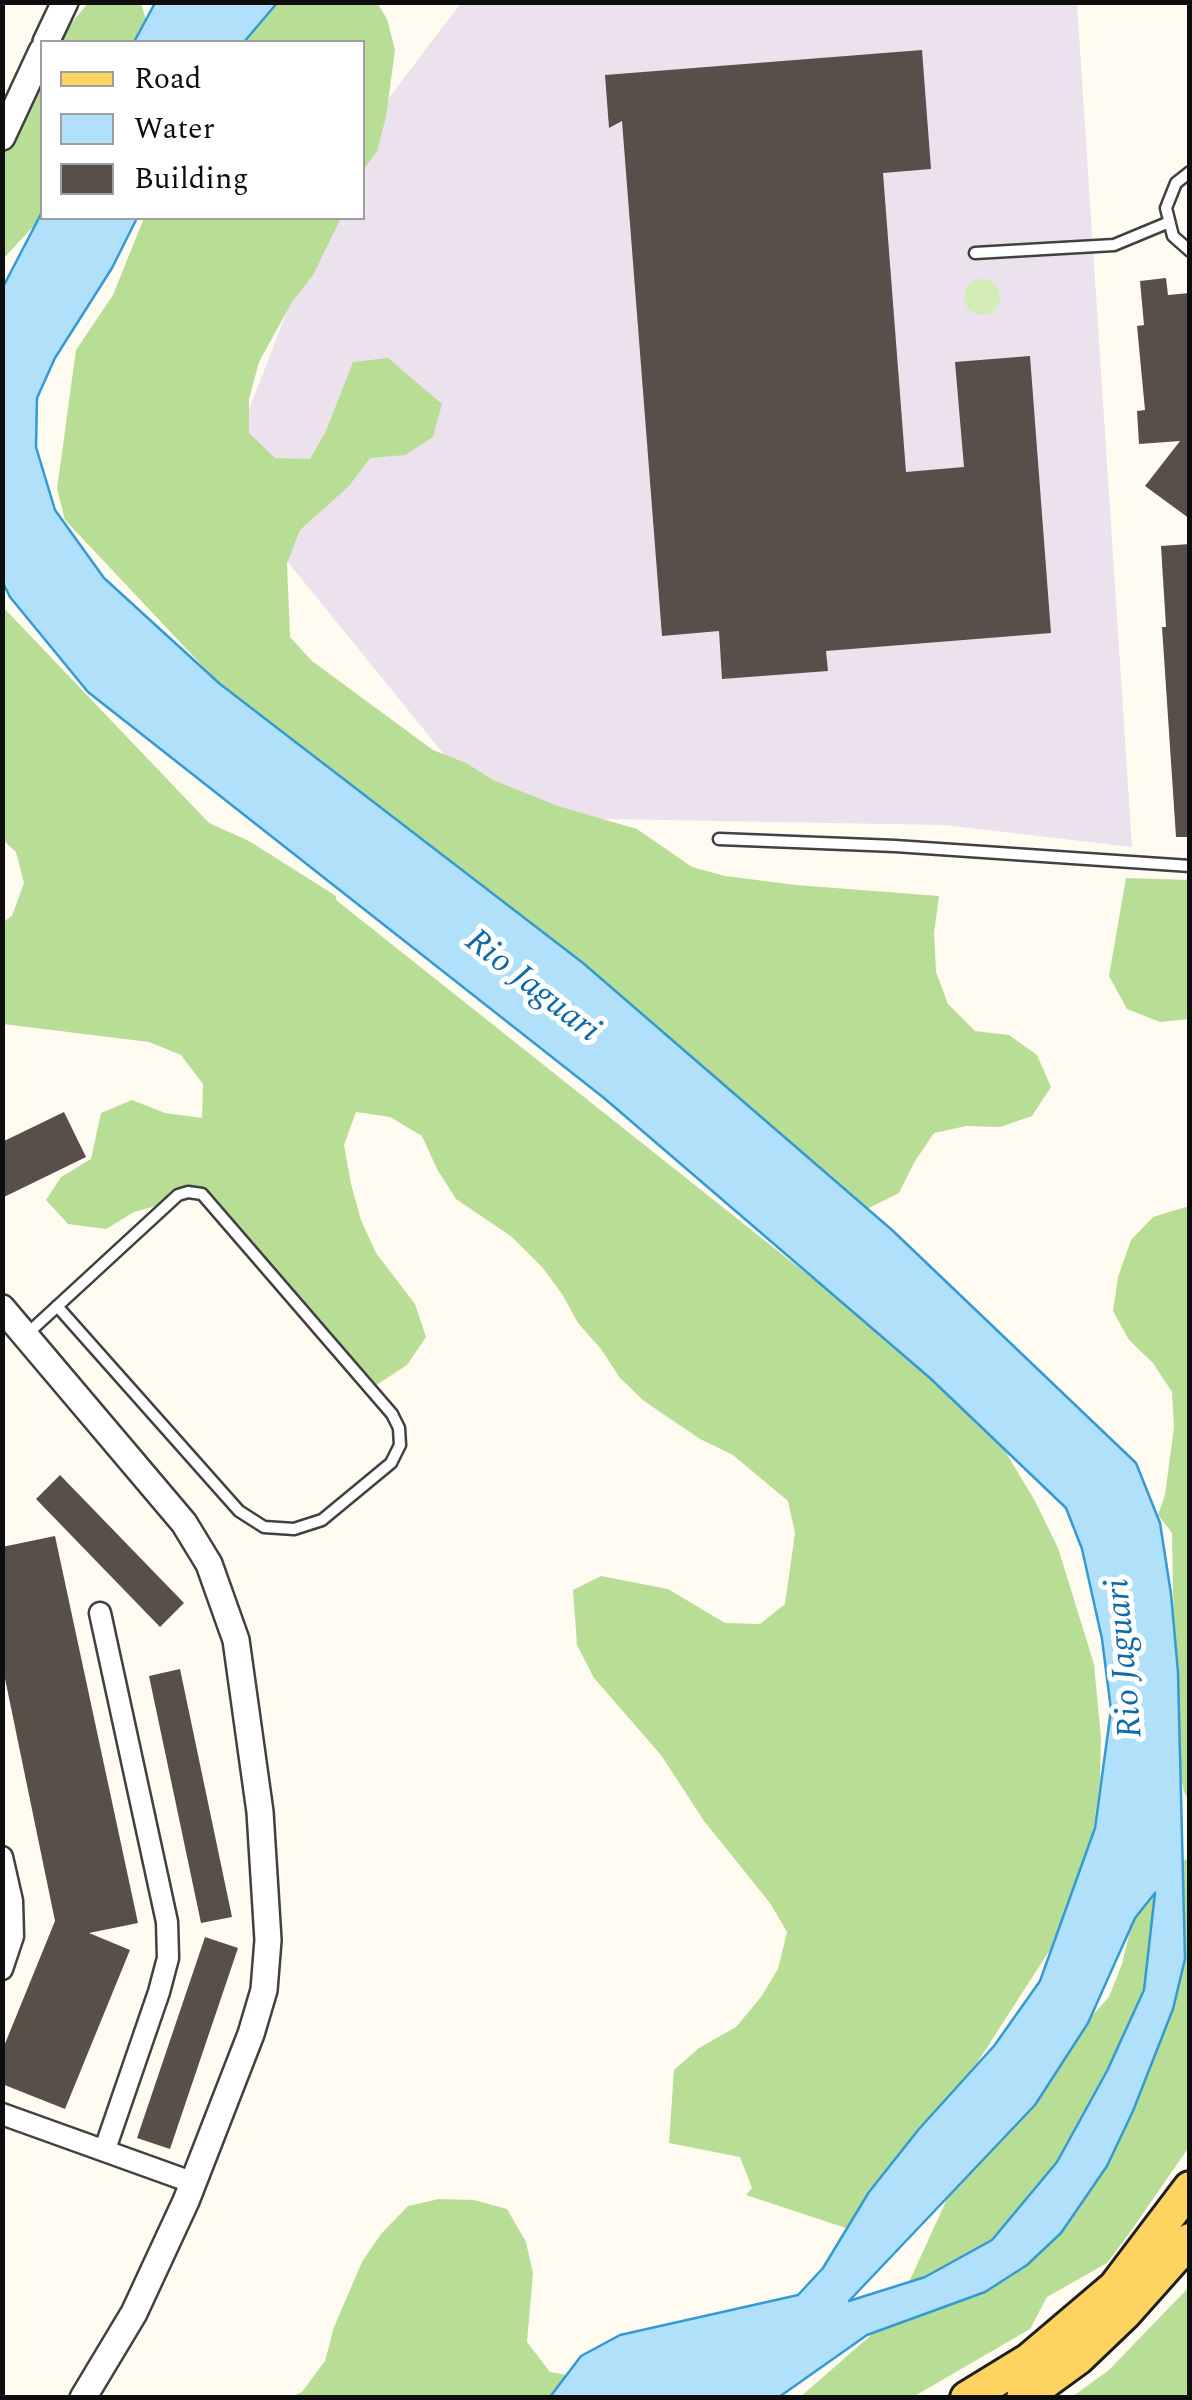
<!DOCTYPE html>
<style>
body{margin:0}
#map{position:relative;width:1192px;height:2400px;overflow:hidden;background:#fffbf0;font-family:Spectral,serif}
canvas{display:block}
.frame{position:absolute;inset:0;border:5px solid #0e0e0e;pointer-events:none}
.legend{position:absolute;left:40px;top:40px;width:325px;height:180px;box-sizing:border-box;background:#fff;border:2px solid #9f9f9f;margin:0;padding:12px 18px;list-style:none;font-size:30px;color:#0e0e0e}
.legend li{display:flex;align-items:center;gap:20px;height:50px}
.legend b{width:50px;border:2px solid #9f9f9f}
</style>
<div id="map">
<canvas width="1192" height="2400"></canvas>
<div class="frame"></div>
<ul class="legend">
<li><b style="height:12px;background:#ffd360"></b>Road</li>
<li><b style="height:28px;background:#b1e1fa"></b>Water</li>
<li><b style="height:28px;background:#584f4a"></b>Building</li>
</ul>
</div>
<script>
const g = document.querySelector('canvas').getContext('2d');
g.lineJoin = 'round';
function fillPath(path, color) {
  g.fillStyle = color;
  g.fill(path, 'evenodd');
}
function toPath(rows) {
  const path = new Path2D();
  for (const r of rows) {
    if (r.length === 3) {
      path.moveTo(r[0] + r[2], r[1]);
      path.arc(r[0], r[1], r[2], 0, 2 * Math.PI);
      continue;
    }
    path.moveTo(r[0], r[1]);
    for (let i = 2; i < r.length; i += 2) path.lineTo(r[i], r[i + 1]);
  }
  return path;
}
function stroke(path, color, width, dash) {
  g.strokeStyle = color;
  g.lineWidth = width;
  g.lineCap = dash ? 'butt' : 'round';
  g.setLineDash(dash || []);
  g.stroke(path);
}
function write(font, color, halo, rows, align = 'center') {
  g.font = font + ' Spectral,serif';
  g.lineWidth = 10;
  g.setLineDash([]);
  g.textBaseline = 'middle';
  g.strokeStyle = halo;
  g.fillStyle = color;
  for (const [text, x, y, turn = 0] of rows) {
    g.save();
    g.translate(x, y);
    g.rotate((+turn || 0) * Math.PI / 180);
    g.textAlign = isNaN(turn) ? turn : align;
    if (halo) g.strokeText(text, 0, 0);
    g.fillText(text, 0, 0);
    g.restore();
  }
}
const industrial = toPath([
 [461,3,1077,3,1132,847,944,825,495,817,282,555,233,451,323,218,362,218,363,132]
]);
const green = toPath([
 [982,297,18]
]);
const forest = toPath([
 [88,3,141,3,146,20,143,42,56,42],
 [256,3,377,3,387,19,395,50,386,117,377,151,363,170,362,42,221,42],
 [42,64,42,217,3,259,3,142],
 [144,218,341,218,313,275,292,302,259,362,249,399,249,433,275,458,310,459,326,431,353,362,388,358,442,404,433,437,405,455,370,458,349,486,300,530,287,563,290,637,312,661,433,750,466,763,493,780,558,806,637,829,692,867,725,876,796,885,939,896,934,933,936,972,948,1004,975,1031,1009,1035,1037,1055,1051,1087,1032,1116,1000,1127,966,1126,934,1133,915,1161,899,1193,867,1209,324,795,65,520,57,489,76,350,113,295],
 [2,606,209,823,249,841,336,896,336,900,963,1398,993,1431,1035,1501,1058,1548,1094,1664,1101,1738,1100,1781,1086,1882,1073,1914,872,2226,860,2238,846,2228,746,2195,752,2188,740,2157,669,2143,674,2070,699,2048,736,2027,761,1997,778,1969,787,1932,770,1903,704,1821,661,1755,594,1678,577,1645,573,1590,601,1576,668,1589,725,1623,760,1624,785,1604,795,1533,788,1501,733,1455,700,1439,644,1401,620,1378,601,1349,578,1323,562,1294,543,1268,512,1237,456,1199,437,1169,422,1136,390,1117,356,1112,344,1145,351,1184,361,1220,376,1253,415,1304,426,1337,407,1365,372,1388,197,1195,134,1212,106,1229,68,1224,46,1200,61,1177,91,1159,101,1113,132,1100,165,1113,202,1118,203,1084,181,1055,149,1042,3,1024,3,922,12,916,24,883,16,852,3,840],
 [1126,878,1189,880,1189,1019,1160,1022,1127,1009,1109,976],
 [1189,1206,1189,1801,1184,1792,1176,1753,1172,1533,1158,1515,1165,1495,1174,1427,1172,1392,1153,1363,1129,1340,1113,1311,1118,1277,1131,1240,1153,1217],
 [1189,1859,1189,2147,1128,2235,1107,2263,1047,2297,1030,2329,913,2397,799,2398,894,2315,968,2153,1109,1997,1122,1964,1132,1923,1170,1863],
 [439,2199,474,2200,507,2209,526,2242,533,2273,527,2342,550,2372,696,2397,289,2398,302,2392,325,2361,334,2327,362,2262,381,2234,408,2206],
 [1189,2287,1189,2397,1072,2397,1109,2370]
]);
const water = toPath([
 [155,3,155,2,277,3,244,42,134,42,155,3],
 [42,212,42,218,137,218,112,268,55,358,37,398,36,447,55,510,104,578,220,684,583,963,892,1230,1136,1463,1160,1523,1171,1594,1178,1672,1185,1959,1173,2009,1133,2111,1107,2166,1061,2233,1027,2265,985,2292,867,2335,779,2397,550,2397,581,2356,620,2335,798,2295,823,2268,869,2192,919,2129,994,2046,1040,1981,1095,1828,1111,1710,1102,1639,1082,1549,1066,1508,930,1378,604,1098,88,692,10,597,2,581,3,287,42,212],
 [1155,1893,1144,1990,1107,2071,1057,2162,992,2240,925,2277,849,2301,1035,2105,1088,2023,1135,1918,1155,1893]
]);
const building = toPath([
 [922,50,931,169,883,173,906,472,964,467,955,362,1030,356,1051,633,826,651,828,671,722,679,719,631,662,636,622,121,609,128,605,75],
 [1166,278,1168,295,1190,293,1190,519,1145,486,1180,441,1139,444,1137,411,1145,410,1137,326,1144,325,1140,281],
 [1190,544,1190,837,1176,837,1162,627,1166,627,1161,546],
 [64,1112,86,1157,2,1198,2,1142],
 [60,1475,184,1603,160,1627,36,1499],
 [55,1536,138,1923,89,1933,130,1950,65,2109,2,2084,2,2051,55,1921,2,1664,2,1547],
 [180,1669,232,1917,201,1923,149,1676],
 [205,1937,238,1948,170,2149,137,2138]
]);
const service = toPath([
 [1190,172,1176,183,1166,208,1173,236,1190,251],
 [975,253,1114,245,1167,223],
 [719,839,895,846,1190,866],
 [26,1335,178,1195,188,1192,202,1194,392,1414,399,1428,400,1445,391,1463,322,1520,294,1529,264,1527,239,1511,57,1306]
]);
const minor = toPath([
 [100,1613,167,1922,168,1958,159,1992,105,2149],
 [2,1857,12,1901,13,1936,2,1969],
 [2,2114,194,2183]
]);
const tertiary = toPath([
 [46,42,65,2],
 [2,137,42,51],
 [2,1308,184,1523,209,1564,236,1640,260,1812,268,1940,264,1990,251,2034,186,2201,134,2313,83,2398]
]);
const primary = toPath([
 [967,2398,1029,2360,1115,2287,1190,2188],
 [1023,2398,1078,2358,1124,2314,1190,2240]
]);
const waterNames = [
 ["Rio Jaguari",531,988,38],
 ["Rio Jaguari",1127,1658,-95]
];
fillPath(industrial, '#ece2ed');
fillPath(green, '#d4ecb6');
fillPath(forest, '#b8de95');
fillPath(water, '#b1e1fa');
stroke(water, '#339ad5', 2.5);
fillPath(building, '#584f4a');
stroke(service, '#414141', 15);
stroke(minor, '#414141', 25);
stroke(tertiary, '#414141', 30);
stroke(primary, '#1f1f1f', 38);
stroke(service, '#fff', 10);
stroke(minor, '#fff', 20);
stroke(tertiary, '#fff', 25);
stroke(primary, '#ffd360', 32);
write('italic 35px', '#0f6aa8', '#fff', waterNames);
</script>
